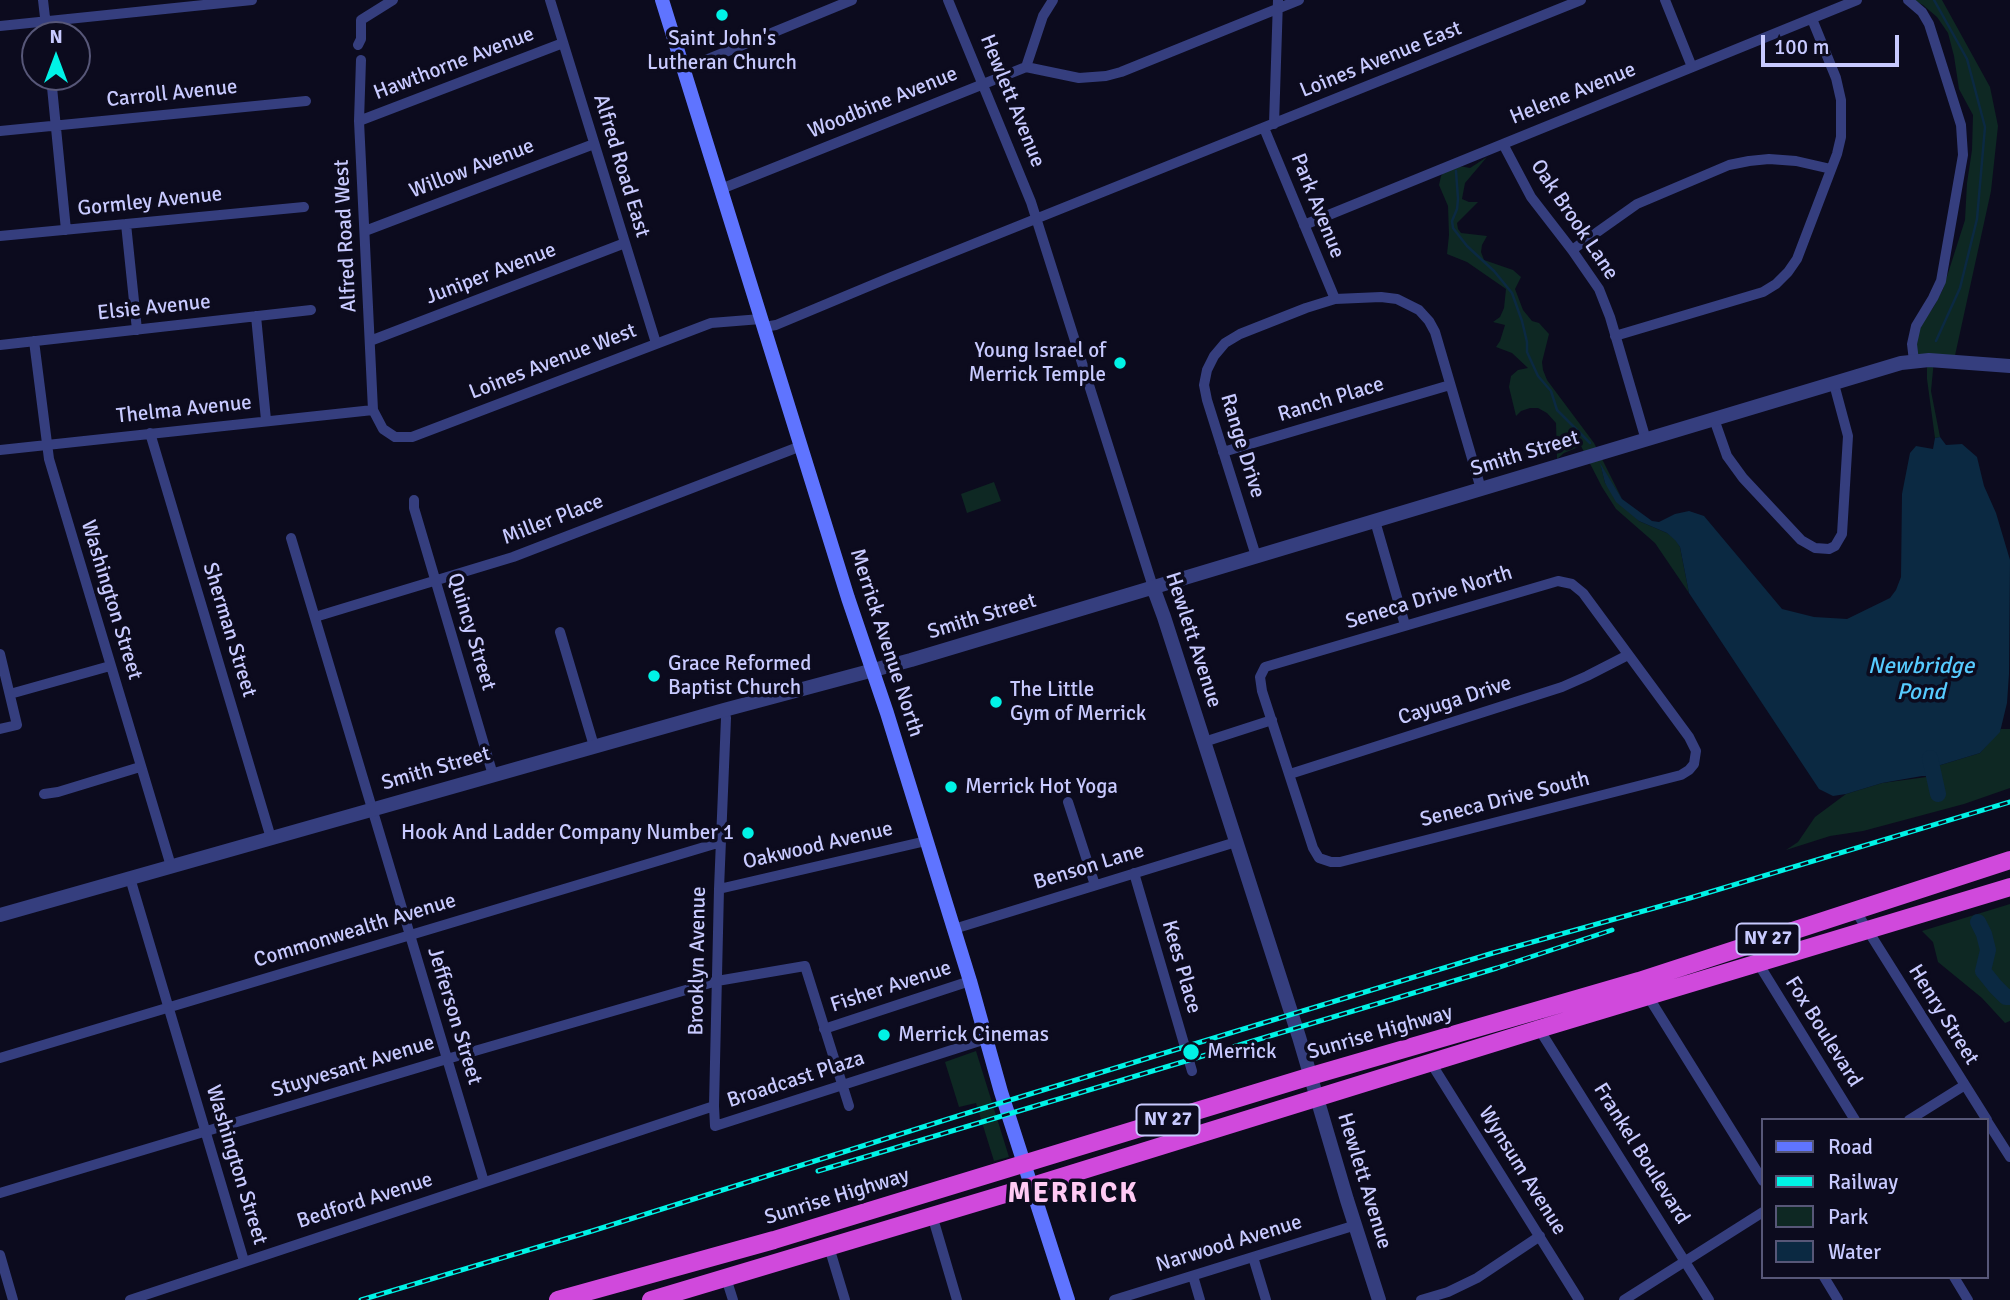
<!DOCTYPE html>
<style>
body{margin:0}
#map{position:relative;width:2010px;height:1300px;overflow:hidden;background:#0c0b1e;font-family:Signika,sans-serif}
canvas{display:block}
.legend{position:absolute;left:1761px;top:1118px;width:228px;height:161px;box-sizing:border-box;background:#0c0b1e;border:2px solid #575778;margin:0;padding:9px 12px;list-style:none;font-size:21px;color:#c8caff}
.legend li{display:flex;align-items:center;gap:14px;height:35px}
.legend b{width:35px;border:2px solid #575778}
.north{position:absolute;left:21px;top:21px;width:70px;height:70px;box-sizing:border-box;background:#0c0b1e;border:2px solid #575778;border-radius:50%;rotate:0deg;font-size:19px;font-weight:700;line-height:28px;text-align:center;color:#c8caff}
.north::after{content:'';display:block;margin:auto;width:24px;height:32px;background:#00f3e6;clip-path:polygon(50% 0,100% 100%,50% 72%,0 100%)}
.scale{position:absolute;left:1761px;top:35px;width:138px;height:32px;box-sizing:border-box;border:4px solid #c8caff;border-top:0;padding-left:9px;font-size:21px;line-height:24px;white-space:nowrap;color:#c8caff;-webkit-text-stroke:5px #0c0b1e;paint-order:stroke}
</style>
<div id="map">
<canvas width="2010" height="1300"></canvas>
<ul class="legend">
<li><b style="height:9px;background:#5f74ff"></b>Road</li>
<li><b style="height:9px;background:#00f3e6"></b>Railway</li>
<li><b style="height:19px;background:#0e2823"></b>Park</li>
<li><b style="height:19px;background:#0b2942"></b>Water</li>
</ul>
<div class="north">N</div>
<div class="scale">100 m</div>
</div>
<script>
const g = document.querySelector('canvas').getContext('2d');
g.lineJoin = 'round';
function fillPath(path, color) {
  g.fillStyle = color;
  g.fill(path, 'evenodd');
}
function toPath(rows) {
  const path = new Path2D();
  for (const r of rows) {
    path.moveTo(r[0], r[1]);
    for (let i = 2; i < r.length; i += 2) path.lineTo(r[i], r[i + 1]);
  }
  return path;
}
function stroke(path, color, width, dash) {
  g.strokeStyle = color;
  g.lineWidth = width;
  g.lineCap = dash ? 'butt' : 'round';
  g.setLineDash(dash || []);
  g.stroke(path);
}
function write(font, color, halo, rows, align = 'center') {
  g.font = font + ' Signika,sans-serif';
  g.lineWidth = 7;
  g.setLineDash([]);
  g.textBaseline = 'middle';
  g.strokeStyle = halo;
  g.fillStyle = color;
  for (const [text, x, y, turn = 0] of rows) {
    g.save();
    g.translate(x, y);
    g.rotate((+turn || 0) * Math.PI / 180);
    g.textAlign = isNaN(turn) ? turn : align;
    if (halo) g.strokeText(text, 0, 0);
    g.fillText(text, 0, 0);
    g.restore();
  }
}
const green = toPath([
 [1913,0,1942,0,1990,87,1998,126,1991,191,1954,360,1934,360,1931,391,1940,437,1935,438,1927,379,1927,360,1915,360,1919,327,1933,308,1943,289,1965,220,1967,183,1972,150,1973,115,1959,89,1954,56,1948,33,1937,17,1923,5],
 [1487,157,1465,183,1462,199,1469,202,1478,202,1457,223,1458,229,1461,233,1487,236,1482,245,1481,252,1484,260,1513,270,1521,277,1515,289,1523,310,1532,321,1539,323,1549,334,1542,362,1543,370,1547,380,1594,443,1622,499,1601,466,1605,483,1639,521,1667,533,1675,539,1680,547,1689,593,1655,543,1616,509,1602,487,1581,446,1564,453,1557,459,1556,423,1547,413,1538,408,1530,408,1521,411,1516,416,1509,387,1511,376,1518,370,1528,368,1512,353,1496,347,1500,341,1505,325,1493,322,1500,317,1504,308,1506,289,1467,262,1447,254,1449,235,1448,206,1439,185,1441,176,1444,172,1459,166,1470,168],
 [994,482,1001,501,967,513,961,494],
 [2001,729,2010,729,2010,788,1964,804,1863,831,1830,836,1786,850,1798,842,1815,817,1846,794,1882,783,1934,776,1934,767,1980,753],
 [2010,904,2010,1021,2005,1023,1982,998,1938,962,1933,942,1922,931],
 [976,1051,1009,1157,994,1161,976,1103,959,1107,945,1062]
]);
const water = toPath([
 [1940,437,1946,445,1962,444,1977,457,1984,486,1996,513,2010,560,2009,674,2007,703,2000,732,1980,753,1934,767,1934,776,1922,776,1882,783,1846,794,1833,796,1819,789,1689,593,1680,547,1675,540,1667,533,1639,521,1616,502,1605,483,1600,463,1622,499,1652,521,1659,522,1675,514,1689,511,1704,516,1782,609,1814,617,1847,619,1890,598,1896,590,1901,577,1902,494,1910,453,1916,446,1933,449,1935,438]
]);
const stream = toPath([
 [1934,0,1967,59,1985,127,1977,219,1960,288,1936,341],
 [1456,171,1458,199,1457,209,1452,221,1453,228,1467,246,1494,271,1512,293,1522,321,1527,342,1527,352,1538,376,1551,391,1557,410,1590,443]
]);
const river = toPath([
 [1930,758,1938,794],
 [1978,922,1984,934,1988,950,1983,971,1995,986,2006,997,2010,997]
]);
const minor = toPath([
 [43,0,47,35],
 [550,0,656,343],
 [948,0,1031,202,1153,587],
 [1665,0,1692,67],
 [1908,0,1922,12,1929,24,1961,125,1963,155,1941,281,1933,298,1916,326,1912,344,1914,361],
 [0,26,252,0],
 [358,45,361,39,361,20,393,0],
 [361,60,359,121,373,410,383,429,395,437,412,437,711,323,761,319],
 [1026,67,1043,16,1053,0],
 [684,69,852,0],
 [51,77,66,230],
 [359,121,563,43],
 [1274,124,1278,0],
 [1264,128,1335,299],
 [0,131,306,101],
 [1503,144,1531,197,1572,250,1599,289,1610,317,1646,440],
 [721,189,1026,67,1079,78,1106,76,1121,72,1299,0],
 [126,224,137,330],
 [1304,225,1857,0],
 [365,231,594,144],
 [0,236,304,207],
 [1572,250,1637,204,1729,165,1749,161,1769,159,1796,161,1831,169],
 [256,316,266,420],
 [764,327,776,325,891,277,1581,0],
 [1615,336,1763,292,1776,284,1788,272,1797,259,1837,154,1841,137,1841,100,1836,78,1812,19],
 [34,341,49,459,171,866],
 [370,341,625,243],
 [0,345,311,310],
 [1714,419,1727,456,1743,478,1801,540,1815,548,1829,549,1835,546,1842,534,1848,436,1834,384],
 [150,433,271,838],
 [0,450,373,410],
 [1223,452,1450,385],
 [414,500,414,508,493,775],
 [1375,521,1405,625],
 [291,538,484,1182],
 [1256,556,1207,400,1204,385,1207,370,1214,356,1225,343,1240,334,1306,308,1335,299,1381,297,1397,299,1419,310,1429,321,1435,332,1481,489],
 [1558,581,1572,584,1583,593,1689,737,1696,751,1694,764,1689,770,1681,775,1340,862,1331,862,1319,858,1313,848,1262,691,1260,677,1265,667,1558,581],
 [315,617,513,557,801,446],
 [560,632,594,746],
 [0,654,17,725,0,729],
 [10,694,110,666],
 [724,710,726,718,719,889,714,1106,715,1126,986,1039],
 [1204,742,1272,720],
 [1290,774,1562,687,1587,676,1628,655],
 [44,794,58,792,140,767],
 [1068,802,1095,885],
 [1134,873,1192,1071],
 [130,878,244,1261],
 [719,889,926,841],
 [1855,910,1987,1120],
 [954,929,1236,842],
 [1758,963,1855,1120],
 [1646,993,1763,1181],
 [824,1029,970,981],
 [1539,1029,1709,1300],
 [0,1058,721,842],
 [1431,1063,1579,1300],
 [1909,1120,1965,1085],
 [1987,1121,2010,1157],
 [0,1193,447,1059,717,981,805,966,849,1106],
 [932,1215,957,1300],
 [829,1247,845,1300],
 [0,1255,13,1300],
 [1253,1257,1266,1300],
 [1193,1276,1200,1300],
 [1824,1277,1838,1300],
 [1954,1277,1968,1300],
 [726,1278,733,1300],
 [130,1300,714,1106],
 [1114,1300,1356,1225],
 [1421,1300,1448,1292,1477,1278,1540,1236],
 [1624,1300,1763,1212]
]);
const tertiary = toPath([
 [1153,587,1164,617,1299,1037,1347,1200,1379,1300],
 [0,915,724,710,911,660,1901,363,1929,360,2010,366]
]);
const secondary = toPath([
 [662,0,848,598,887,713,970,981,1001,1092,1068,1300]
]);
const trunk = toPath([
 [558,1300,774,1240,1311,1076,1639,981,2010,860],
 [651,1300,1032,1186,1539,1029,2010,887]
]);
const rail = toPath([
 [818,1171,1497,968,1612,930],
 [361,1300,592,1231,961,1115,1493,953,1690,898,2010,802]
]);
const markers = [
 [722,15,7,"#00f3e6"],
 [1120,363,7,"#00f3e6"],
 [654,676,7,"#00f3e6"],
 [996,702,7,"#00f3e6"],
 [951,787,7,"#00f3e6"],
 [748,833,7,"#00f3e6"],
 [884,1035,7,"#00f3e6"],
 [1191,1052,9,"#00f3e6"]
];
const shields = [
 [1768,939,63],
 [1168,1120,63]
];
const shieldNames = [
 ["NY 27",1768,939],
 ["NY 27",1168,1120]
];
const poiNames = [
 ["Saint John's",722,39,"center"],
 ["Lutheran Church",722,63,"center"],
 ["Young Israel of",1106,351,"right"],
 ["Merrick Temple",1106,375,"right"],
 ["Grace Reformed",668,664],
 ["Baptist Church",668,688],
 ["The Little",1010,690],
 ["Gym of Merrick",1010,714],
 ["Merrick Hot Yoga",965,787],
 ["Hook And Ladder Company Number 1",734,833,"right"],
 ["Merrick Cinemas",898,1035],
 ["Merrick",1207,1052]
];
const streetNames = [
 ["Loines Avenue East",1381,60,-22],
 ["Hawthorne Avenue",454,64,-21],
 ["Carroll Avenue",172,94,-6],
 ["Helene Avenue",1573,94,-22],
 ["Hewlett Avenue",1012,101,68],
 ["Woodbine Avenue",883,103,-22],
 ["Alfred Road East",621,166,73],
 ["Willow Avenue",472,169,-21],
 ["Gormley Avenue",150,202,-6],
 ["Park Avenue",1317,206,68],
 ["Oak Brook Lane",1574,220,56],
 ["Alfred Road West",346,236,-93],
 ["Juniper Avenue",491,274,-21],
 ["Elsie Avenue",154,308,-6],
 ["Loines Avenue West",553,362,-21],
 ["Ranch Place",1331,400,-17],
 ["Thelma Avenue",184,410,-6],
 ["Range Drive",1242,446,73],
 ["Smith Street",1525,454,-17],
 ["Miller Place",553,520,-21],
 ["Seneca Drive North",1429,598,-17],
 ["Washington Street",111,600,73],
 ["Smith Street",982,617,-17],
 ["Sherman Street",229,630,73],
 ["Quincy Street",471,632,73],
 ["Hewlett Avenue",1193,640,72],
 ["Merrick Avenue North",886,643,72],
 ["Cayuga Drive",1455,701,-18],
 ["Smith Street",436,769,-16],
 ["Seneca Drive South",1505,800,-14],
 ["Oakwood Avenue",818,846,-13],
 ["Benson Lane",1089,867,-17],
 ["Commonwealth Avenue",355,931,-17],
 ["Brooklyn Avenue",698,961,-89],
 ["Kees Place",1181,967,74],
 ["Fisher Avenue",891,987,-18],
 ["Henry Street",1943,1015,58],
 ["Jefferson Street",454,1016,73],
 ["Fox Boulevard",1823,1032,58],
 ["Sunrise Highway",1380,1033,-16],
 ["Stuyvesant Avenue",353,1067,-17],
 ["Broadcast Plaza",796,1080,-18],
 ["Frankel Boulevard",1641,1154,58],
 ["Washington Street",236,1165,73],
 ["Wynsum Avenue",1522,1171,58],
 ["Hewlett Avenue",1364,1181,73],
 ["Sunrise Highway",837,1197,-17],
 ["Bedford Avenue",365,1201,-18],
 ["Narwood Avenue",1229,1244,-17]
];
const waterNames = [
 ["Newbridge",1921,667],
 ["Pond",1921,693]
];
const districtNames = [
 ["MERRICK",1073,1195]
];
fillPath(green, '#0e2823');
fillPath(water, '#0b2942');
stroke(stream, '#0b2942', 2.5);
stroke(river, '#0b2942', 16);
stroke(minor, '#353e7e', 10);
stroke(tertiary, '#353e7e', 14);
stroke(secondary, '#5f74ff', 14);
stroke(trunk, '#d049dc', 18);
stroke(rail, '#00f3e6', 5);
stroke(rail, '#0c0b1e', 2.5, [8]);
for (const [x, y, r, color] of markers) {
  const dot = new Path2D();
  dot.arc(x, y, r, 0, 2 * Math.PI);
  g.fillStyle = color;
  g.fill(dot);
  stroke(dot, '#0c0b1e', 2.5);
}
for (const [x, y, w] of shields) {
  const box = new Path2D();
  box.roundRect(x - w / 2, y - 15.5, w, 31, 5);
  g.fillStyle = '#0c0b1e';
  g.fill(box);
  stroke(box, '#c8caff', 2);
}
write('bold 19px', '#c8caff', null, shieldNames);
write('21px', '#c8caff', '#0c0b1e', poiNames, 'left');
write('21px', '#c8caff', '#0c0b1e', streetNames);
write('italic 23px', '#56cbff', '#0c0b1e', waterNames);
g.letterSpacing = '2px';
write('bold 28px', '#ffcaf4', '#0c0b1e', districtNames);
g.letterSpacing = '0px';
</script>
